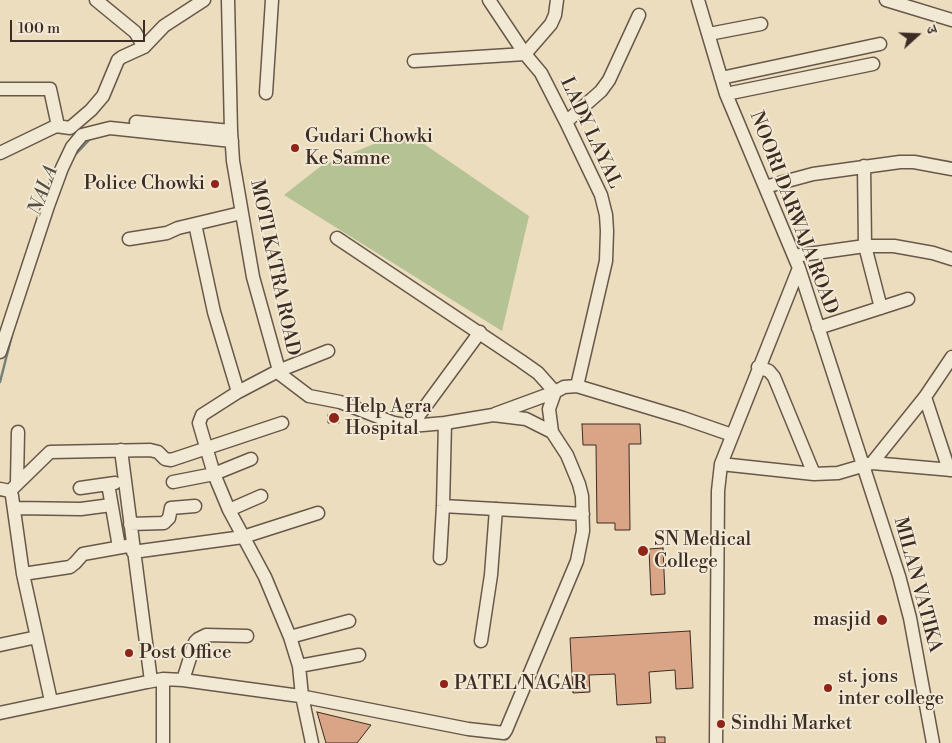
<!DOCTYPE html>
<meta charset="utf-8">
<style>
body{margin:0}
#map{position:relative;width:952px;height:743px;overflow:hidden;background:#ebddbe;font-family:"Libre Bodoni","Noto Serif Devanagari",serif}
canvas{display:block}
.north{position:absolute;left:892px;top:10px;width:50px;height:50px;-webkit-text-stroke:4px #f2e9d5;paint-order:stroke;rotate:70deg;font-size:14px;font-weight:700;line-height:20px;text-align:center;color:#3d2c24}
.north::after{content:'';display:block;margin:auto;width:18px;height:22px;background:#3d2c24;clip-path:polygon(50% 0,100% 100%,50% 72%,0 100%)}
.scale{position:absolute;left:10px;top:20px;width:135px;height:22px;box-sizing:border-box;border:2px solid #3d2c24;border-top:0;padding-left:6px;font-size:15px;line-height:18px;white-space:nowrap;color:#3d2c24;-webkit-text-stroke:4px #f2e9d5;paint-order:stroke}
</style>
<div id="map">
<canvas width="952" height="743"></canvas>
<div class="north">उ</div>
<div class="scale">100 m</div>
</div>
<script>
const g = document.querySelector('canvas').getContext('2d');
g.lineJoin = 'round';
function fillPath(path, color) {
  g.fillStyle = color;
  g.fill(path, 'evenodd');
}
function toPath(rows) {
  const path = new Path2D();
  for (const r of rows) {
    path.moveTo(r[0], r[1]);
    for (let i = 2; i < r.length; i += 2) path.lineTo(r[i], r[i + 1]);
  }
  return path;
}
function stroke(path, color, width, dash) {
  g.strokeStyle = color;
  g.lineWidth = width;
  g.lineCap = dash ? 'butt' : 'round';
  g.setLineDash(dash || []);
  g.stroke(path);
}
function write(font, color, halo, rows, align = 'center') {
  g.font = font + ' "Libre Bodoni",serif';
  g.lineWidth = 4;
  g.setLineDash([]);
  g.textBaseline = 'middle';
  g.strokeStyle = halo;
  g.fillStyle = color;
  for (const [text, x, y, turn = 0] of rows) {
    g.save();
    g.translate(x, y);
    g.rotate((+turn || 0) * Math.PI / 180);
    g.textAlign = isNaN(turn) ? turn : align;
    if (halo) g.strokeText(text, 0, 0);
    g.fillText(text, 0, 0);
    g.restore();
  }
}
const green = toPath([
 [405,131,529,216,502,331,284,195,321,166]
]);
const stream = toPath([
 [74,156,91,138],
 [0,382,12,335]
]);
const building = toPath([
 [328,415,339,415,339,423,328,423,328,415],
 [582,424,640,424,641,444,629,444,630,530,615,530,615,523,597,523,596,445,583,445,582,424],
 [663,548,665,594,651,595,649,549,663,548],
 [690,631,693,688,676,689,675,670,649,672,651,703,617,705,615,674,589,675,590,692,573,693,570,638,690,631],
 [317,712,371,725,357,743,326,743,317,712],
 [656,737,665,737,665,743,657,743,656,737]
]);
const minor = toPath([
 [96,0,135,32,144,47],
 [228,0,231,131,233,161,253,277,280,374,309,396,340,402,394,423,411,426,445,423,493,415,526,419,552,432],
 [489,0,525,54,541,73,566,122,601,195,606,215,607,231,606,261,577,386],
 [698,0,726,94,799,268,899,576,910,618,933,743],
 [886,0,952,20],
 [709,34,761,24],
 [414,61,525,54,551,24,555,15,557,0],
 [721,78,880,44],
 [0,89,50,89,58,126],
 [266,93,272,0],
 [726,94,873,64],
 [136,122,231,131],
 [566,122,601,91,609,80,639,15],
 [0,153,56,126,70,128,91,110,103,96,118,60,122,57,144,47,164,26,204,0],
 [864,166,865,246,881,308],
 [765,187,813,174,900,162,914,162,952,169],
 [195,224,214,312,238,392],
 [337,238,521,361,538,373,555,392,495,414],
 [129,239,167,233,178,228,241,213],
 [794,256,865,246,894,246,933,253,952,259],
 [818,328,908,299],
 [0,352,48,206,62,168,72,147,82,135,110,128,232,141],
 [758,367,769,371,774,377,814,474],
 [925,397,949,470],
 [411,426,480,332],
 [121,450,151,681],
 [872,463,952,470],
 [721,464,814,474,838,473,872,463,925,397,952,357],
 [17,482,18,432],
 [173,482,214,474,251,459],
 [108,484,119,547],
 [80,488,115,483],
 [0,489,10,491,12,496,23,574,51,701],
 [10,491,50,452,150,450,158,452,165,459,171,460,282,423],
 [443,506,583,514],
 [15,508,81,509,111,505],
 [229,510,261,496],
 [130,524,164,523,169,518,171,508,195,506],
 [133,552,243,537,318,513],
 [440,558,443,506,445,423],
 [23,574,70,567,75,563,83,554,133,545],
 [290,637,349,621],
 [481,641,491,575,496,509],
 [0,645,37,637],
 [299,666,359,655],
 [163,679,163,743],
 [183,680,195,642,198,639,206,635,247,636],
 [0,713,147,682,163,679,183,680,300,696,468,729,504,733,506,730,577,561,583,531,582,496,579,484,567,455,552,432,549,409,555,392,564,387,577,386,683,418,732,435],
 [312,743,302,696,299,666,290,637,265,577,229,510,214,474,199,423,202,415,238,392,278,371,328,351],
 [716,743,718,491,721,464,799,268]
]);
const markers = [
 [295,148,5,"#8f2418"],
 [215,184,5,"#8f2418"],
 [334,418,6,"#8f2418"],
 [643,551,6,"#8f2418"],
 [882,620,6,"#8f2418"],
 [129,653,5,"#8f2418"],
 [444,684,5,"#8f2418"],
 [828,688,5,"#8f2418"],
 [721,724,5,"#8f2418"]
];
const streetNames = [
 ["LADY LAYAL",590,133,65],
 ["NOORI DARWAJA ROAD",793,213,69],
 ["MOTI KATRA ROAD",274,268,78],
 ["MILAN VATIKA",917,585,75]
];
const poiNames = [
 ["Gudari Chowki",305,137],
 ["Ke Samne",305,159],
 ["Police Chowki",205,184,"right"],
 ["Help Agra",345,407],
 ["Hospital",345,429],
 ["SN Medical",654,540],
 ["College",654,562],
 ["masjid",871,620,"right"],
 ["Post Office",139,653],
 ["st. jons",838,677],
 ["inter college",838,699],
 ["PATEL NAGAR",454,684],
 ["Sindhi Market",731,724]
];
const waterNames = [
 ["NALA",44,191,-70]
];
fillPath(green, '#b5c294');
stroke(stream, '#748279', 2.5);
fillPath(building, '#daa487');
stroke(building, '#3d2c24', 1);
stroke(minor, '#68584a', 15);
stroke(minor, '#f2e9d5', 12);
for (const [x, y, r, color] of markers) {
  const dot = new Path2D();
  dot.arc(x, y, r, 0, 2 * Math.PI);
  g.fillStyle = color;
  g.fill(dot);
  stroke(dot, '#f2e9d5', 2);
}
write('19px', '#3d2c24', '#f2e9d5', streetNames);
write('19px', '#3d2c24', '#f2e9d5', poiNames, 'left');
write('italic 20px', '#545047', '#f2e9d5', waterNames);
</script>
